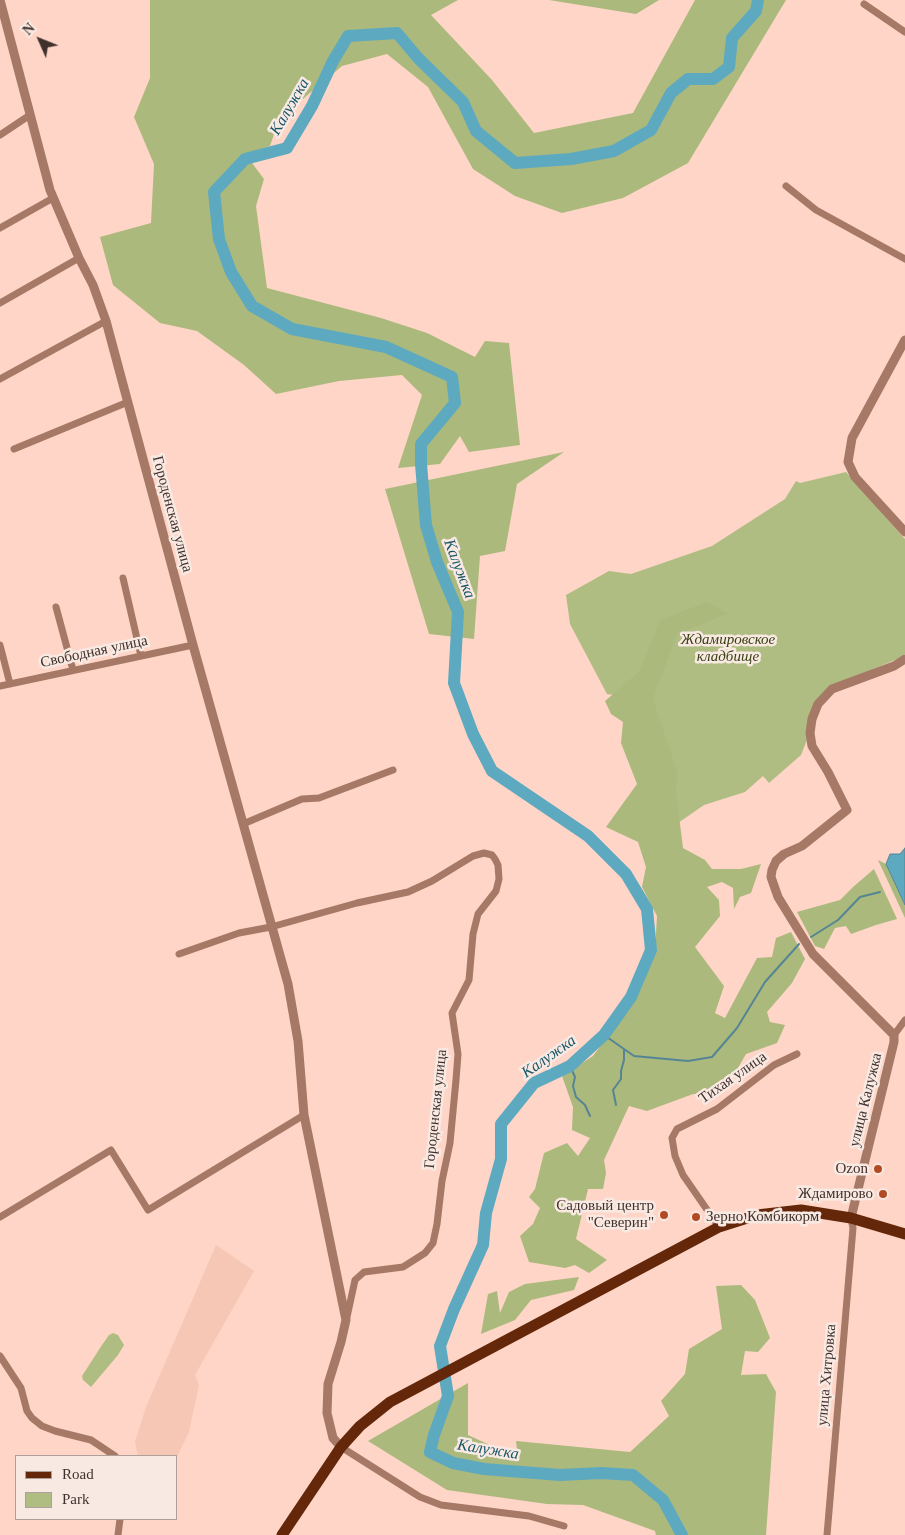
<!DOCTYPE html>
<meta charset="utf-8">
<style>
body{margin:0}
#map{position:relative;width:905px;height:1535px;overflow:hidden;background:#fed5c6;font-family:Georgia,serif}
canvas{display:block}
.legend{position:absolute;left:15px;top:1455px;width:162px;height:65px;box-sizing:border-box;background:#f9e9e3;border:1px solid #af9f9a;margin:0;padding:6px 9px;list-style:none;font-size:15px;color:#41312c}
.legend li{display:flex;align-items:center;gap:10px;height:25px}
.legend b{width:25px;border:1px solid #af9f9a}
.north{position:absolute;left:15px;top:15px;width:50px;height:50px;-webkit-text-stroke:4px #f9e9e3;paint-order:stroke;rotate:314deg;font-size:14px;font-weight:700;line-height:20px;text-align:center;color:#41312c}
.north::after{content:'';display:block;margin:auto;width:18px;height:22px;background:#41312c;clip-path:polygon(50% 0,100% 100%,50% 72%,0 100%)}
</style>
<div id="map">
<canvas width="905" height="1535"></canvas>
<ul class="legend">
<li><b style="height:6px;background:#642709"></b>Road</li>
<li><b style="height:14px;background:#afbd83"></b>Park</li>
</ul>
<div class="north">N</div>
</div>
<script>
const g = document.querySelector('canvas').getContext('2d');
g.lineJoin = 'round';
function fillPath(path, color) {
  g.fillStyle = color;
  g.fill(path, 'evenodd');
}
function toPath(rows) {
  const path = new Path2D();
  for (const r of rows) {
    path.moveTo(r[0], r[1]);
    for (let i = 2; i < r.length; i += 2) path.lineTo(r[i], r[i + 1]);
  }
  return path;
}
function stroke(path, color, width, dash) {
  g.strokeStyle = color;
  g.lineWidth = width;
  g.lineCap = dash ? 'butt' : 'round';
  g.setLineDash(dash || []);
  g.stroke(path);
}
function write(font, color, halo, rows, align = 'center') {
  g.font = font + ' Georgia,serif';
  g.lineWidth = 5;
  g.setLineDash([]);
  g.textBaseline = 'middle';
  g.strokeStyle = halo;
  g.fillStyle = color;
  for (const [text, x, y, turn = 0] of rows) {
    g.save();
    g.translate(x, y);
    g.rotate((+turn || 0) * Math.PI / 180);
    g.textAlign = isNaN(turn) ? turn : align;
    if (halo) g.strokeText(text, 0, 0);
    g.fillText(text, 0, 0);
    g.restore();
  }
}
const built = toPath([
 [216,1245,254,1271,195,1375,199,1385,189,1432,176,1459,176,1456,138,1456,135,1442,146,1407]
]);
const green = toPath([
 [846,472,905,539,905,654,897,659,827,689,801,755,769,783,763,776,745,792,704,805,678,823,641,699,607,694,570,624,566,595,609,571,631,574,712,546,785,499,796,481,800,483],
 [113,1333,118,1335,124,1345,118,1355,91,1387,83,1380,82,1376,102,1345,109,1335]
]);
const forest = toPath([
 [150,0,458,0,431,15,492,80,534,133,633,113,695,0,786,0,688,163,623,198,562,213,515,196,473,169,428,87,387,54,342,66,279,119,270,146,246,155,264,179,256,206,267,288,381,318,427,333,475,357,485,341,509,343,520,445,469,452,460,436,440,464,398,468,422,395,402,375,339,381,276,394,244,365,197,331,160,323,113,285,100,237,151,223,154,164,134,117,150,78],
 [549,0,659,0,636,14],
 [564,452,517,484,505,551,480,556,474,639,429,634,385,489],
 [707,602,728,614,677,634,653,699,677,771,676,792,683,848,705,860,712,869,741,869,761,864,751,893,740,897,734,909,733,888,722,882,707,887,719,900,720,916,695,947,724,986,715,1013,725,1018,757,958,772,957,776,938,791,932,805,959,792,983,767,1012,770,1022,785,1025,777,1043,746,1054,735,1073,703,1094,693,1094,647,1111,629,1106,604,1160,606,1173,603,1189,588,1189,576,1239,607,1260,589,1273,575,1265,565,1268,529,1262,520,1236,533,1224,540,1208,529,1197,535,1189,544,1153,567,1143,578,1156,590,1138,572,1130,573,1107,562,1076,593,1056,625,1013,655,951,657,916,642,887,646,867,638,842,606,827,637,784,621,743,623,722,611,714,605,701,639,672,660,620],
 [878,860,886,864,905,905,905,918],
 [874,869,897,919,876,925,851,934,846,926,835,928,824,949,815,946,797,912,840,900,853,887],
 [579,1277,574,1290,531,1300,515,1320,481,1334,488,1294,497,1291,500,1313,509,1292,525,1284],
 [741,1285,755,1300,770,1338,758,1352,745,1351,741,1375,766,1374,776,1392,766,1535,656,1535,655,1531,583,1505,547,1504,447,1490,368,1441,468,1383,468,1435,518,1458,516,1441,630,1452,669,1416,661,1401,685,1374,689,1349,722,1329,716,1286]
]);
const water = toPath([
 [905,848,905,905,886,864,890,854,900,854,905,848]
]);
const stream = toPath([
 [811,937,838,920,860,897,880,892],
 [604,1035,634,1056,688,1061,712,1057,737,1028,765,982,799,944],
 [570,1066,575,1077,573,1086,576,1097,585,1105,590,1116],
 [616,1105,613,1090,621,1079,621,1071,624,1060,624,1050]
]);
const river = toPath([
 [682,1535,663,1500,633,1475,601,1473,560,1475,484,1469,453,1463,430,1452,434,1435,448,1396,440,1346,454,1309,483,1245,486,1213,501,1159,501,1124,534,1083,570,1066,604,1035,631,997,651,950,647,909,626,874,588,836,492,771,473,734,454,683,458,612,437,562,426,525,421,464,421,444,455,403,452,377,386,347,292,329,252,306,231,272,219,239,214,192,245,159,287,148,312,106,333,61,348,36,397,33,418,58,463,102,476,131,515,163,571,159,614,151,651,130,671,93,688,79,713,79,729,67,732,38,756,11,758,0]
]);
const minor = toPath([
 [864,4,905,32],
 [0,135,30,115],
 [786,186,816,210,905,259],
 [0,228,53,198],
 [0,303,79,258],
 [0,379,106,321],
 [14,449,128,402],
 [123,578,141,656],
 [56,607,73,670],
 [0,645,10,684],
 [0,686,193,645],
 [243,824,302,799,319,798,393,770],
 [179,954,239,933,271,927,357,903,408,892,432,881,473,856,484,853,492,855,495,859,498,865,499,879,496,891,478,914,473,934,469,980,452,1013,458,1054,456,1080,450,1143,442,1181,437,1224,433,1243,425,1253,403,1267,364,1272,355,1280,347,1317],
 [894,1035,905,1020],
 [0,1217,111,1150,148,1210,304,1115],
 [719,1227,683,1175,675,1156,672,1138,677,1129,717,1109,774,1065,797,1054],
 [0,1356,21,1388,27,1411,32,1418,42,1426,55,1431,91,1440,115,1456],
 [341,1447,420,1497,441,1505,529,1516,564,1526],
 [118,1535,120,1519],
 [827,1535,853,1228,851,1218]
]);
const tertiary = toPath([
 [0,0,50,190,79,258,93,285,106,321,193,645,288,984,298,1041,304,1115,346,1320,341,1342,328,1384,327,1413,333,1438,341,1447],
 [905,340,852,438,848,462,855,477,905,532],
 [851,1218,894,1042,894,1035,813,954,778,897,771,877,772,870,776,861,784,854,802,846,847,810,828,772,812,746,810,733,812,719,818,704,832,689,894,666,905,659]
]);
const primary = toPath([
 [282,1535,341,1447,360,1426,390,1402,719,1227,757,1215,801,1210,851,1218,905,1234]
]);
const markers = [
 [878,1169,5,"#b24b24"],
 [883,1194,5,"#b24b24"],
 [664,1215,5,"#b24b24"],
 [696,1217,5,"#b24b24"]
];
const streetNames = [
 ["Городенская улица",172,514,75],
 ["Свободная улица",94,652,-12],
 ["Тихая улица",733,1078,-35],
 ["улица Калужка",866,1100,-76],
 ["Городенская улица",436,1109,-84],
 ["улица Хитровка",827,1375,-85]
];
const parkNames = [
 ["Ждамировское",728,640],
 ["кладбище",728,657]
];
const poiNames = [
 ["Ozon",868,1169],
 ["Ждамирово",873,1194],
 ["Садовый центр",654,1206],
 ["\"Северин\"",654,1223],
 ["Зерно Комбикорм",706,1217,"left"]
];
const waterNames = [
 ["Калужка",290,107,-60],
 ["Калужка",459,569,69],
 ["Калужка",549,1057,-35],
 ["Калужка",488,1450,9]
];
fillPath(built, '#f6c7b5');
fillPath(green, '#afbd83');
fillPath(forest, '#abb97d');
fillPath(water, '#5da9c0');
stroke(water, '#558594', 1);
stroke(stream, '#558594', 2);
stroke(river, '#5da9c0', 12);
stroke(minor, '#a67866', 7);
stroke(tertiary, '#a67866', 9);
stroke(primary, '#642709', 11);
for (const [x, y, r, color] of markers) {
  const dot = new Path2D();
  dot.arc(x, y, r, 0, 2 * Math.PI);
  g.fillStyle = color;
  g.fill(dot);
  stroke(dot, '#f9e9e3', 2);
}
write('15px', '#41312c', '#f9e9e3', streetNames);
write('italic 15px', '#363f11', '#f9e9e3', parkNames);
write('15px', '#41312c', '#f9e9e3', poiNames, 'right');
write('italic 16px', '#175667', '#f9e9e3', waterNames);
</script>
